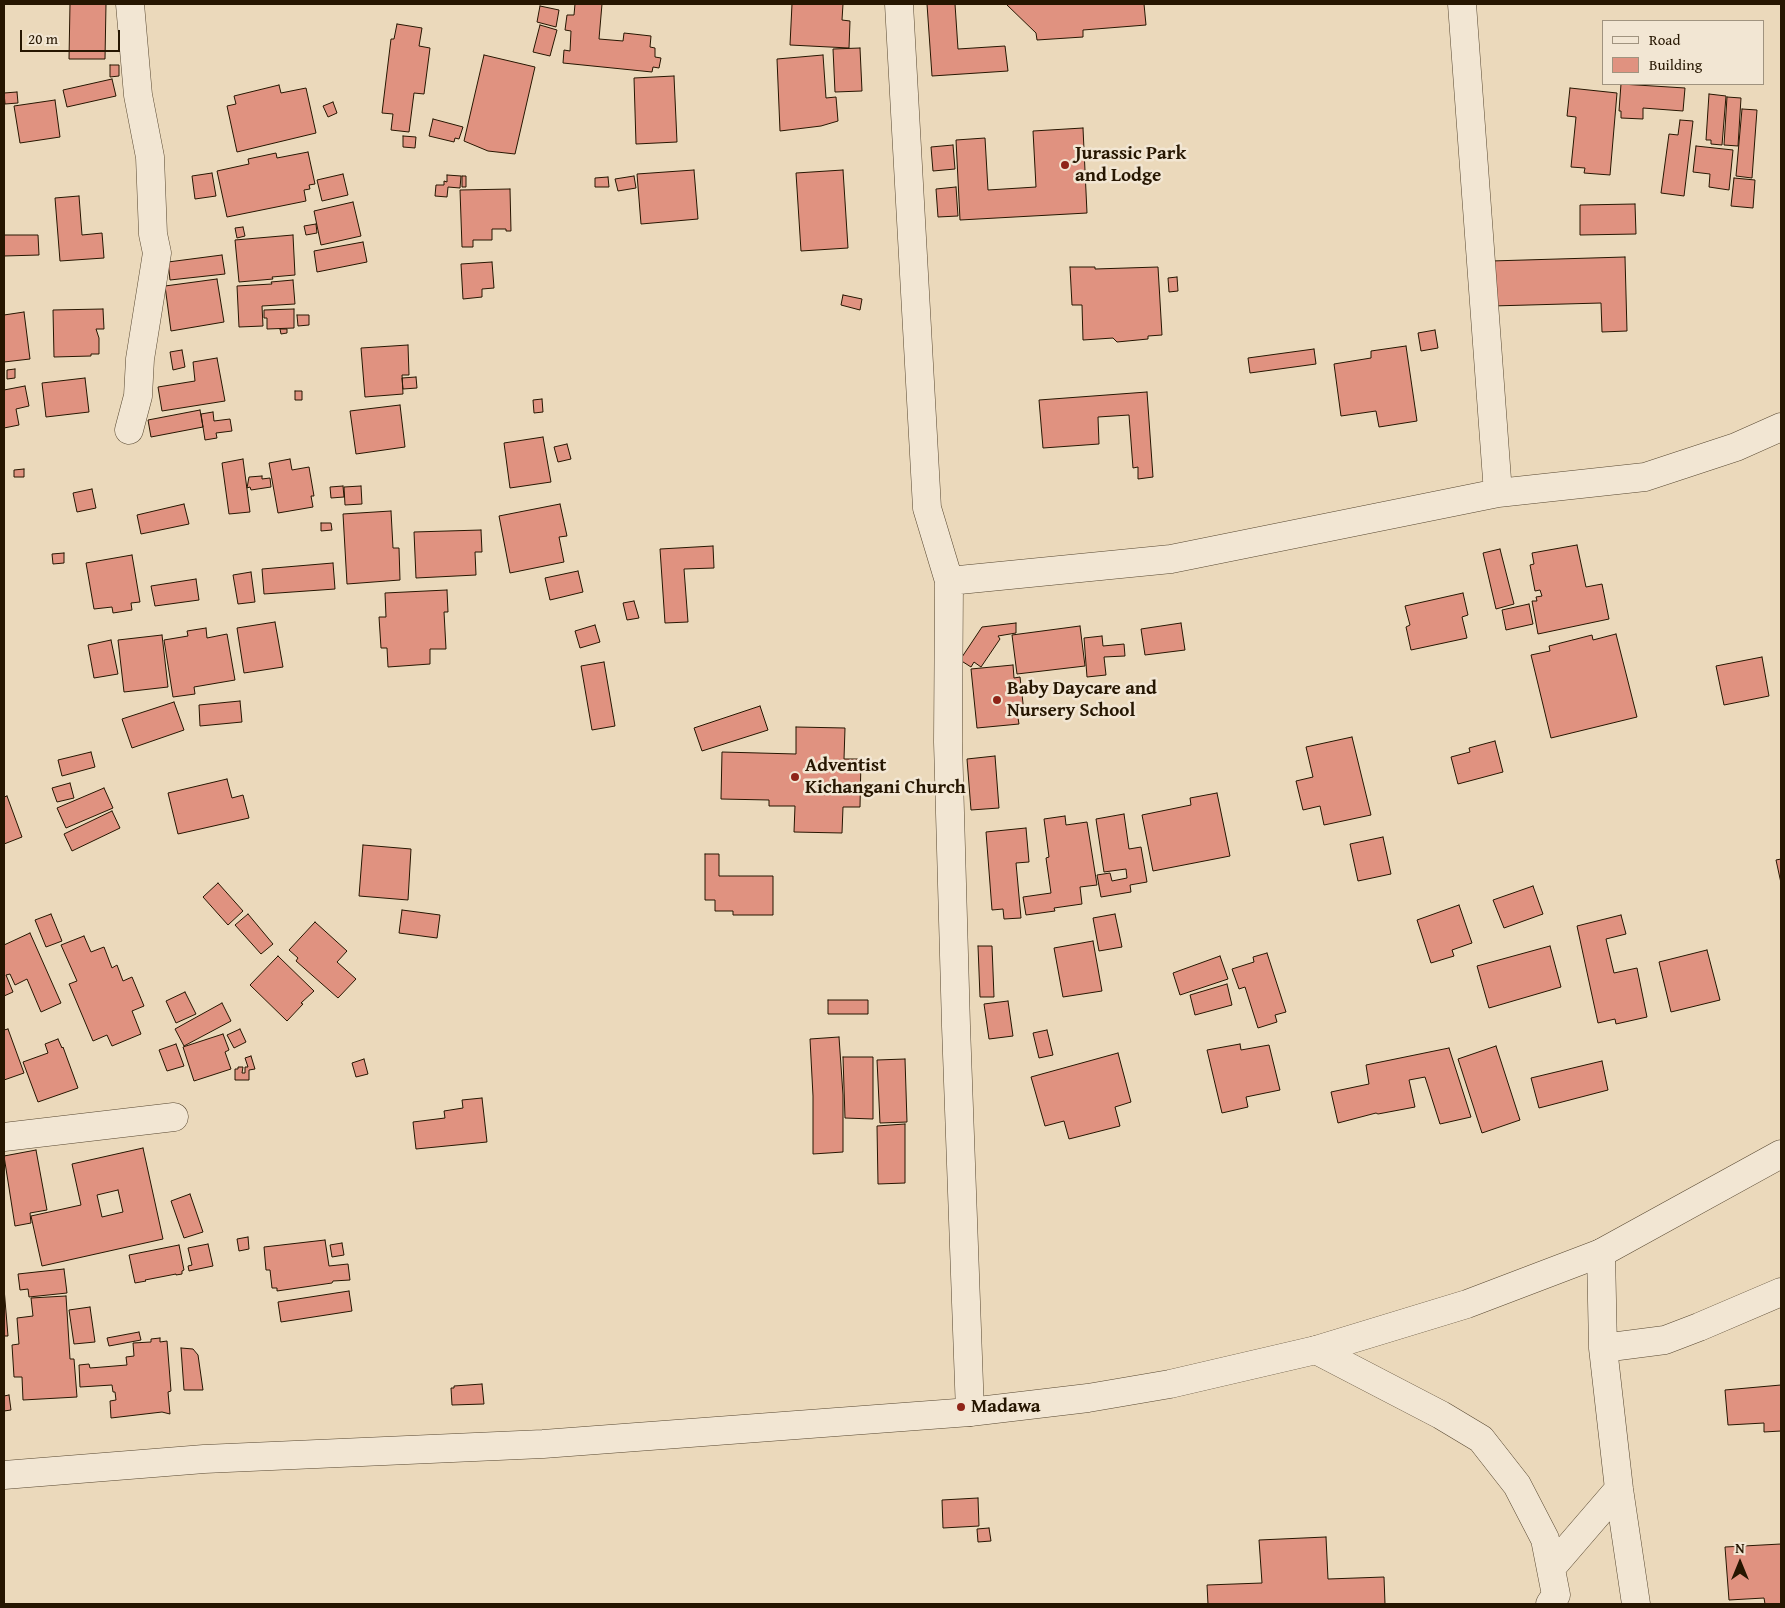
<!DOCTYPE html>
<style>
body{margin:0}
#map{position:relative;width:1785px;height:1608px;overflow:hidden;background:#ebd9bb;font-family:"Gentium Book Plus",serif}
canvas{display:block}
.frame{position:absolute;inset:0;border:5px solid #261601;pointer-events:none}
.legend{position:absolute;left:1602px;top:20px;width:162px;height:65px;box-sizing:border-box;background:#f2e6d3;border:1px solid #a0937f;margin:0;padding:6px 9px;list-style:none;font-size:15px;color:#261601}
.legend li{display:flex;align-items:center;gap:10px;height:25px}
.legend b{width:25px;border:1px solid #a0937f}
.north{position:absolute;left:1715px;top:1538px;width:50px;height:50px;-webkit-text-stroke:4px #f2e6d3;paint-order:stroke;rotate:0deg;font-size:14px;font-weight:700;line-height:20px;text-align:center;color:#261601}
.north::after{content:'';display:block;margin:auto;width:18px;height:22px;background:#261601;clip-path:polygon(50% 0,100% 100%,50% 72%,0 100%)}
.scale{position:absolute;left:20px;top:30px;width:100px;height:22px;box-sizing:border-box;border:2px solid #261601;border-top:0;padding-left:6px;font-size:15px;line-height:18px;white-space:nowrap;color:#261601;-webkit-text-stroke:4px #f2e6d3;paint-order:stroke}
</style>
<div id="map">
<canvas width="1785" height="1608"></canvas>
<div class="frame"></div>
<ul class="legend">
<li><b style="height:6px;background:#f2e6d3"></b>Road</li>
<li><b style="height:14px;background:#e09280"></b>Building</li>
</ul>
<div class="north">N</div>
<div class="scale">20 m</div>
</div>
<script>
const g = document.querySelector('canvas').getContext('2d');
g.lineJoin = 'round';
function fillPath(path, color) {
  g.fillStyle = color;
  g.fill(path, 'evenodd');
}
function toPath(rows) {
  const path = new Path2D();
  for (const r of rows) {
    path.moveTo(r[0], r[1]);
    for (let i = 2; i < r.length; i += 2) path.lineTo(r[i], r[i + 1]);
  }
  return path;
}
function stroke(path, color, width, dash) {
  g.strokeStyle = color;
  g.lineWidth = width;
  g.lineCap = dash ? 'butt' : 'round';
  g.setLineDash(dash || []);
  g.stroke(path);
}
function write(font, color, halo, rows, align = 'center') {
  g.font = font + ' "Gentium Book Plus",serif';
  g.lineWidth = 5;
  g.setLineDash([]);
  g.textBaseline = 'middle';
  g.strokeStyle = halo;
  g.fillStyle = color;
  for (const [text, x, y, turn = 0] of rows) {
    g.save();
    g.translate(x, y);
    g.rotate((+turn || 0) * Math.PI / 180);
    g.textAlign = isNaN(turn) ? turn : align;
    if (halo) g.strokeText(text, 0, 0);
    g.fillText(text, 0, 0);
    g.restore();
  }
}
const building = toPath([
 [70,4,106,4,105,59,69,59,70,4],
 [575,4,602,4,599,39,623,41,624,33,651,36,650,47,655,48,655,57,661,58,659,68,653,67,652,72,563,63,564,50,570,51,571,31,565,30,567,15,574,15,575,4],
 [792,4,843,4,842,20,850,21,849,48,790,45,792,4],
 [927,4,955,4,958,49,1005,46,1008,71,932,76,927,4],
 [1006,4,1144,4,1146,25,1083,30,1083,37,1037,40,1036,33,1006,4],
 [540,6,559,10,556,27,537,22,540,6],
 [397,24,422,28,419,46,430,48,424,94,414,93,409,132,391,130,393,114,382,113,391,39,394,39,397,24],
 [540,25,557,30,550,56,533,52,540,25],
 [860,48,862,91,835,92,833,49,860,48],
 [484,55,535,67,515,154,488,151,464,141,484,55],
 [823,55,826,98,836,97,838,121,821,126,780,131,777,59,823,55],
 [110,65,119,65,119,76,110,77,110,65],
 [674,76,677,142,636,144,634,78,674,76],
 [112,79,116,96,67,107,63,90,112,79],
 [1621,84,1685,88,1683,111,1643,108,1643,119,1621,118,1621,111,1619,111,1621,84],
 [279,85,281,93,306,88,316,133,237,152,227,106,236,104,234,96,279,85],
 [1570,88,1617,93,1610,175,1584,173,1585,168,1571,167,1576,117,1567,116,1570,88],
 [17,92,18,103,5,104,4,93,17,92],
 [1709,94,1726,96,1722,145,1711,144,1711,140,1706,140,1709,94],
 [1727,97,1741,98,1738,146,1724,145,1727,97],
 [55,100,60,137,20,143,14,106,55,100],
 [333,102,337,113,328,117,323,106,333,102],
 [1742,109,1757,110,1752,178,1736,176,1742,109],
 [433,119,463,127,459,139,455,138,454,142,429,136,433,119],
 [1680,120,1693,121,1684,196,1661,193,1669,134,1678,135,1680,120],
 [1083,128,1087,213,960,220,956,140,985,138,988,190,1036,187,1033,131,1083,128],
 [403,136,416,137,415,148,403,147,403,136],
 [953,145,955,169,933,171,931,147,953,145],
 [1696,146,1733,150,1729,190,1709,187,1710,174,1693,172,1696,146],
 [308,152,315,184,309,185,310,189,304,190,306,201,227,217,217,171,249,164,248,159,276,153,277,158,308,152],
 [694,170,698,219,641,224,637,174,694,170],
 [843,170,848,248,801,251,796,173,843,170],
 [212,173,216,196,195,199,192,176,212,173],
 [343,174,348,195,322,201,317,180,343,174],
 [447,175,461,176,460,188,448,187,447,197,435,196,436,185,444,185,444,181,447,182,447,175],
 [462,176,466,176,466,187,462,187,462,176],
 [634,176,636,188,618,191,615,179,634,176],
 [608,177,609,187,595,187,595,178,608,177],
 [1734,178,1755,180,1753,208,1731,206,1734,178],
 [956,187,958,216,938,217,936,189,956,187],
 [510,189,511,231,506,231,506,229,492,229,492,240,473,240,473,247,462,247,460,190,510,189],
 [79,196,82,235,102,233,104,258,60,261,55,198,79,196],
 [353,202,361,236,321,245,314,211,353,202],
 [1635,204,1636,234,1580,235,1580,205,1635,204],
 [316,224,317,233,306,235,304,226,316,224],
 [243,227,245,236,237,238,235,228,243,227],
 [4,235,38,235,39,255,4,256,4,235],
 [293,235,295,275,272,277,273,279,239,282,235,240,293,235],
 [363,242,367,262,317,272,314,251,363,242],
 [222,255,225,274,170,280,168,262,222,255],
 [1625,257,1627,331,1602,332,1601,303,1492,306,1491,261,1625,257],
 [492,262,494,288,482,289,482,297,463,299,461,264,492,262],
 [1070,267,1095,267,1095,269,1158,267,1162,335,1148,336,1148,339,1117,342,1113,338,1083,340,1082,305,1072,305,1070,267],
 [1177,277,1178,291,1169,292,1168,278,1177,277],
 [217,279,224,322,171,331,165,286,217,279],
 [293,280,295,304,262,306,263,326,239,327,237,286,272,284,271,282,293,280],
 [843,295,862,299,860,310,841,305,843,295],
 [103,309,104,329,96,329,99,338,99,354,91,354,91,356,54,357,53,310,103,309],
 [294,309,294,328,267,329,267,318,264,318,264,310,294,309],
 [24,312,30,359,4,362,4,315,24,312],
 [297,315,309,315,309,325,298,326,297,315],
 [280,329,287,329,287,333,281,334,280,329],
 [1435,330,1438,348,1421,351,1418,333,1435,330],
 [408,345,409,375,402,375,403,394,365,397,361,348,408,345],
 [1406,346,1417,421,1379,427,1376,411,1341,416,1334,364,1371,358,1371,351,1406,346],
 [1314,349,1316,364,1250,373,1248,358,1314,349],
 [182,350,185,367,173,370,170,352,182,350],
 [217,358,225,401,162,411,158,387,195,381,193,362,217,358],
 [15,369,15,378,7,379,7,370,15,369],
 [416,377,417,388,403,389,402,378,416,377],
 [85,378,89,412,46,417,42,383,85,378],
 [25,386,29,406,16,409,19,425,4,428,4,390,25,386],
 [295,391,302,391,302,400,295,400,295,391],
 [1147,392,1153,477,1138,479,1138,467,1133,468,1129,415,1098,417,1099,444,1043,448,1039,400,1147,392],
 [542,399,543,412,534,413,533,400,542,399],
 [400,405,405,447,356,454,350,411,400,405],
 [200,410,203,427,151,437,148,420,200,410],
 [213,412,214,421,230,419,232,431,216,433,217,438,205,440,201,414,213,412],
 [543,437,551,482,510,488,504,443,543,437],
 [567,444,571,459,558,462,554,447,567,444],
 [243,459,250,512,229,514,222,463,243,459],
 [290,459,292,470,309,467,314,496,311,496,313,507,278,513,269,463,290,459],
 [24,469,24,477,14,477,14,470,24,469],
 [262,476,262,479,270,478,271,487,251,490,250,487,247,488,249,477,262,476],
 [343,486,344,497,331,498,330,487,343,486],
 [361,486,362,504,345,505,344,487,361,486],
 [92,489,96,508,77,512,73,493,92,489],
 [184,504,189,524,141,534,137,515,184,504],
 [560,504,567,536,559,537,564,562,510,573,499,516,560,504],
 [391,511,393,548,399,548,400,580,347,584,343,514,391,511],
 [321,523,331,523,332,530,321,531,321,523],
 [481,530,482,552,475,552,476,575,416,578,414,532,481,530],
 [1577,545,1586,587,1602,584,1609,619,1538,634,1532,601,1537,601,1536,597,1542,596,1540,590,1535,591,1530,565,1534,564,1532,553,1577,545],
 [713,546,714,568,684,569,688,622,665,623,660,549,713,546],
 [1500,549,1514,604,1496,609,1483,553,1500,549],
 [64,553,64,563,53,564,52,554,64,553],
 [132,555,140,602,131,603,132,610,113,613,112,607,94,609,86,563,132,555],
 [333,563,335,589,264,594,262,569,333,563],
 [578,571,583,592,550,600,545,578,578,571],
 [251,572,255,602,238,604,233,575,251,572],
 [196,579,199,600,155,606,151,586,196,579],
 [447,590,448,612,444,612,446,649,430,649,430,664,388,667,387,648,381,648,379,617,386,617,385,593,447,590],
 [1463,593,1468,615,1462,617,1467,638,1411,650,1406,627,1410,625,1405,606,1463,593],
 [634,601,639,618,627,620,623,603,634,601],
 [1529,604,1533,624,1506,630,1502,610,1529,604],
 [275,622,283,667,244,673,237,628,275,622],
 [1016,623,1016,633,998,636,1000,639,981,667,974,662,971,667,960,660,982,627,1016,623],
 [1181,623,1185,650,1145,655,1141,629,1181,623],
 [595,625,600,642,580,648,575,631,595,625],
 [1080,626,1085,666,1017,674,1012,635,1080,626],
 [206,628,207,638,227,634,235,680,194,687,195,694,173,697,164,640,188,636,187,631,206,628],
 [1616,634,1637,717,1551,738,1531,655,1550,651,1549,646,1592,635,1593,640,1616,634],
 [162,635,168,687,124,692,118,640,162,635],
 [1102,636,1103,646,1124,644,1125,656,1104,657,1106,675,1087,677,1084,638,1102,636],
 [111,640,118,674,94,678,88,645,111,640],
 [1762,657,1769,696,1724,705,1716,666,1762,657],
 [604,662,615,726,592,730,581,666,604,662],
 [1013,665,1014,678,1020,677,1024,712,1017,712,1019,724,977,728,971,669,1013,665],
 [240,701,242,722,200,726,199,705,240,701],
 [174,702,184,730,132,748,122,719,174,702],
 [760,706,768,730,702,751,694,728,760,706],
 [796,727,845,728,844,759,861,759,860,807,843,807,842,833,794,832,795,806,769,806,769,800,721,799,722,752,796,754,796,727],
 [1352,737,1371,815,1324,825,1320,806,1303,810,1296,781,1313,777,1306,747,1352,737],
 [1495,741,1503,772,1458,784,1451,757,1470,752,1469,748,1495,741],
 [91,752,95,767,62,776,58,760,91,752],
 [995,756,999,808,971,810,967,759,995,756],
 [227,779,232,798,243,795,249,818,178,834,168,793,227,779],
 [70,783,74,798,57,802,52,788,70,783],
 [104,788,113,808,66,828,57,808,104,788],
 [1217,793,1230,856,1153,871,1142,815,1191,805,1190,798,1217,793],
 [7,796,22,837,4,844,4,797,7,796],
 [112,811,120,828,72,851,64,834,112,811],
 [1124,814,1129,849,1141,847,1147,882,1130,885,1131,892,1101,897,1097,875,1110,873,1112,881,1127,878,1126,869,1104,872,1096,819,1124,814],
 [1065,816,1066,825,1087,822,1097,885,1080,887,1082,904,1054,908,1055,911,1026,915,1023,897,1051,893,1046,858,1049,857,1044,819,1065,816],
 [1026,828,1029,862,1016,863,1021,918,1004,919,1003,909,992,910,986,832,1026,828],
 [1383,837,1391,874,1358,881,1350,844,1383,837],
 [363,845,411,849,408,900,359,896,363,845],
 [705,854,719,854,719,876,773,876,773,915,733,915,733,911,715,911,715,900,705,900,705,854],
 [1781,859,1781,883,1776,860,1781,859],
 [218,883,243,911,228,925,203,897,218,883],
 [1533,886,1543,914,1504,928,1493,900,1533,886],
 [1459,905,1472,943,1452,950,1454,956,1431,963,1417,920,1459,905],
 [402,910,440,915,437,938,399,933,402,910],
 [51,914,62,941,46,947,35,920,51,914],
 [248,914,273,944,261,954,235,925,248,914],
 [1115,914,1122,947,1099,951,1093,918,1115,914],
 [1621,915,1626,934,1606,939,1614,973,1637,968,1647,1017,1616,1024,1615,1019,1598,1023,1577,926,1621,915],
 [315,922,347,951,337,962,356,979,338,998,296,961,298,958,289,950,315,922],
 [30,933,61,1003,41,1012,27,979,15,985,10,974,6,975,13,992,4,996,4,945,30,933],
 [84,936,91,952,104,947,112,968,117,965,123,981,132,977,144,1006,132,1011,141,1034,112,1046,107,1035,93,1041,69,984,77,981,61,945,84,936],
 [1093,941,1102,991,1063,997,1054,948,1093,941],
 [978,946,992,946,994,997,980,997,978,946],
 [1550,946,1561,987,1489,1008,1477,966,1550,946],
 [1707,950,1720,1000,1671,1012,1659,962,1707,950],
 [1267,953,1286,1012,1275,1015,1277,1022,1258,1028,1245,987,1239,989,1232,969,1254,962,1253,957,1267,953],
 [278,956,314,991,301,1003,303,1004,287,1021,250,985,278,956],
 [1220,956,1228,979,1180,995,1173,973,1220,956],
 [1227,984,1232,1005,1195,1015,1190,995,1227,984],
 [185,992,196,1014,176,1023,166,1001,185,992],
 [828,1000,868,1000,868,1014,828,1014,828,1000],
 [1008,1001,1013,1036,989,1039,984,1004,1008,1001],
 [222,1003,231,1021,184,1046,175,1029,222,1003],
 [8,1029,24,1073,4,1080,4,1030,8,1029],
 [240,1029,246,1042,234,1048,227,1035,240,1029],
 [1047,1030,1053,1055,1039,1058,1033,1033,1047,1030],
 [223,1034,229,1050,225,1052,231,1069,194,1081,183,1047,223,1034],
 [839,1037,843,1095,843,1152,813,1154,813,1096,810,1039,839,1037],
 [58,1039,62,1048,63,1047,78,1088,38,1102,23,1062,48,1053,45,1044,58,1039],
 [176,1044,184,1066,167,1071,159,1050,176,1044],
 [1240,1044,1241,1050,1269,1045,1280,1090,1246,1097,1248,1107,1222,1113,1207,1050,1240,1044],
 [1496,1046,1520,1120,1482,1133,1458,1059,1496,1046],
 [1449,1048,1471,1117,1440,1124,1425,1077,1409,1080,1415,1107,1378,1114,1376,1113,1338,1123,1331,1092,1369,1084,1366,1065,1449,1048],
 [1118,1053,1131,1102,1115,1107,1120,1126,1069,1139,1064,1121,1045,1126,1031,1077,1118,1053],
 [251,1056,255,1069,249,1070,249,1080,235,1080,235,1069,238,1069,238,1067,243,1067,242,1073,245,1073,245,1067,248,1067,245,1058,251,1056],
 [843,1057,873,1057,873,1119,845,1118,843,1057],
 [364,1059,368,1074,356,1077,352,1063,364,1059],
 [905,1059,907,1122,880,1123,877,1060,905,1059],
 [1602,1061,1608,1090,1539,1108,1531,1078,1602,1061],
 [482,1098,487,1142,416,1149,413,1122,445,1118,444,1111,463,1108,462,1100,482,1098],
 [905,1124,905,1183,878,1184,877,1126,905,1124],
 [143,1148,163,1239,42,1266,31,1216,81,1205,72,1164,143,1148],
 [118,1190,123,1212,102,1217,97,1195,118,1190],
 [36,1150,47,1210,30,1213,31,1223,15,1226,4,1156,36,1150],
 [190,1194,203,1232,184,1238,171,1201,190,1194],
 [248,1237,249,1249,239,1251,237,1239,248,1237],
 [325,1240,329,1266,348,1264,350,1280,333,1281,332,1283,277,1291,277,1288,272,1288,270,1270,266,1270,264,1247,325,1240],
 [342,1243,344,1255,332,1257,330,1245,342,1243],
 [208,1244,213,1266,189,1271,188,1266,192,1265,188,1248,208,1244],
 [179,1245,184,1270,182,1271,182,1274,176,1275,176,1274,145,1280,146,1281,135,1283,129,1255,179,1245],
 [64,1269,67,1293,29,1297,28,1289,20,1290,18,1274,64,1269],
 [4,1288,8,1336,4,1336,4,1288],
 [349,1291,352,1311,281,1322,278,1302,349,1291],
 [66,1296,70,1359,74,1359,77,1397,23,1400,22,1377,14,1377,12,1345,19,1344,17,1318,33,1316,31,1298,66,1296],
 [90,1307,95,1342,74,1344,69,1310,90,1307],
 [139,1332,141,1340,109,1346,107,1338,139,1332],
 [160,1338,160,1342,167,1341,171,1391,168,1392,170,1414,162,1412,111,1418,110,1401,116,1400,115,1392,113,1392,112,1385,80,1387,79,1365,89,1364,90,1368,127,1365,126,1357,134,1356,133,1343,151,1342,151,1339,160,1338],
 [181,1348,193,1349,198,1355,203,1390,184,1390,181,1348],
 [482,1384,484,1404,452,1405,451,1388,454,1388,454,1386,482,1384],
 [1781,1385,1781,1431,1764,1432,1764,1423,1728,1425,1725,1390,1781,1385],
 [9,1395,11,1410,4,1411,4,1396,9,1395],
 [978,1498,979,1526,943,1528,942,1500,978,1498],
 [989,1528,991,1541,978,1542,977,1529,989,1528],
 [1326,1537,1328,1579,1384,1577,1385,1604,1208,1604,1207,1585,1262,1583,1259,1540,1326,1537],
 [1781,1544,1781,1604,1765,1604,1764,1598,1729,1600,1725,1547,1781,1544]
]);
const minor = toPath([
 [899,4,927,508,949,581,948,742,956,1026,970,1412],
 [1462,4,1498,493],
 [129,430,138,396,140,359,157,253,153,234,150,157,138,95,130,4],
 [949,581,1171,559,1498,493,1645,477,1736,447,1781,427],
 [4,1137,174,1117],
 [1601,1253,1603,1348,1619,1489,1636,1604],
 [1603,1348,1665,1340,1699,1327,1781,1292],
 [1316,1350,1441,1415,1481,1439,1517,1485,1545,1539,1556,1595,1550,1604],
 [1551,1568,1619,1489]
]);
const tertiary = toPath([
 [4,1475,204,1459,543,1444,970,1412,1088,1398,1170,1384,1316,1350,1467,1304,1601,1253,1781,1154]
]);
const markers = [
 [1065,165,5,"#8f2418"],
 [997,700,5,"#8f2418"],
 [795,777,5,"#8f2418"],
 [961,1407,5,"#8f2418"]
];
const poiNames = [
 ["Jurassic Park",1075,154],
 ["and Lodge",1075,176],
 ["Baby Daycare and",1007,689],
 ["Nursery School",1007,711],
 ["Adventist",805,766],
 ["Kichangani Church",805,788],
 ["Madawa",971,1407]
];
fillPath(building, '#e09280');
stroke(building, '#261601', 1);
stroke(minor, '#574730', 29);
stroke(tertiary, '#574730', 29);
stroke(minor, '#f2e6d3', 28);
stroke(tertiary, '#f2e6d3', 28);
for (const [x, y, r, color] of markers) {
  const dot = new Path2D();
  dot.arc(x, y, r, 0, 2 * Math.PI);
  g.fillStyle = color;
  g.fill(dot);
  stroke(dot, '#f2e6d3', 2);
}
write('bold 19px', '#261601', '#f2e6d3', poiNames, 'left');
</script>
